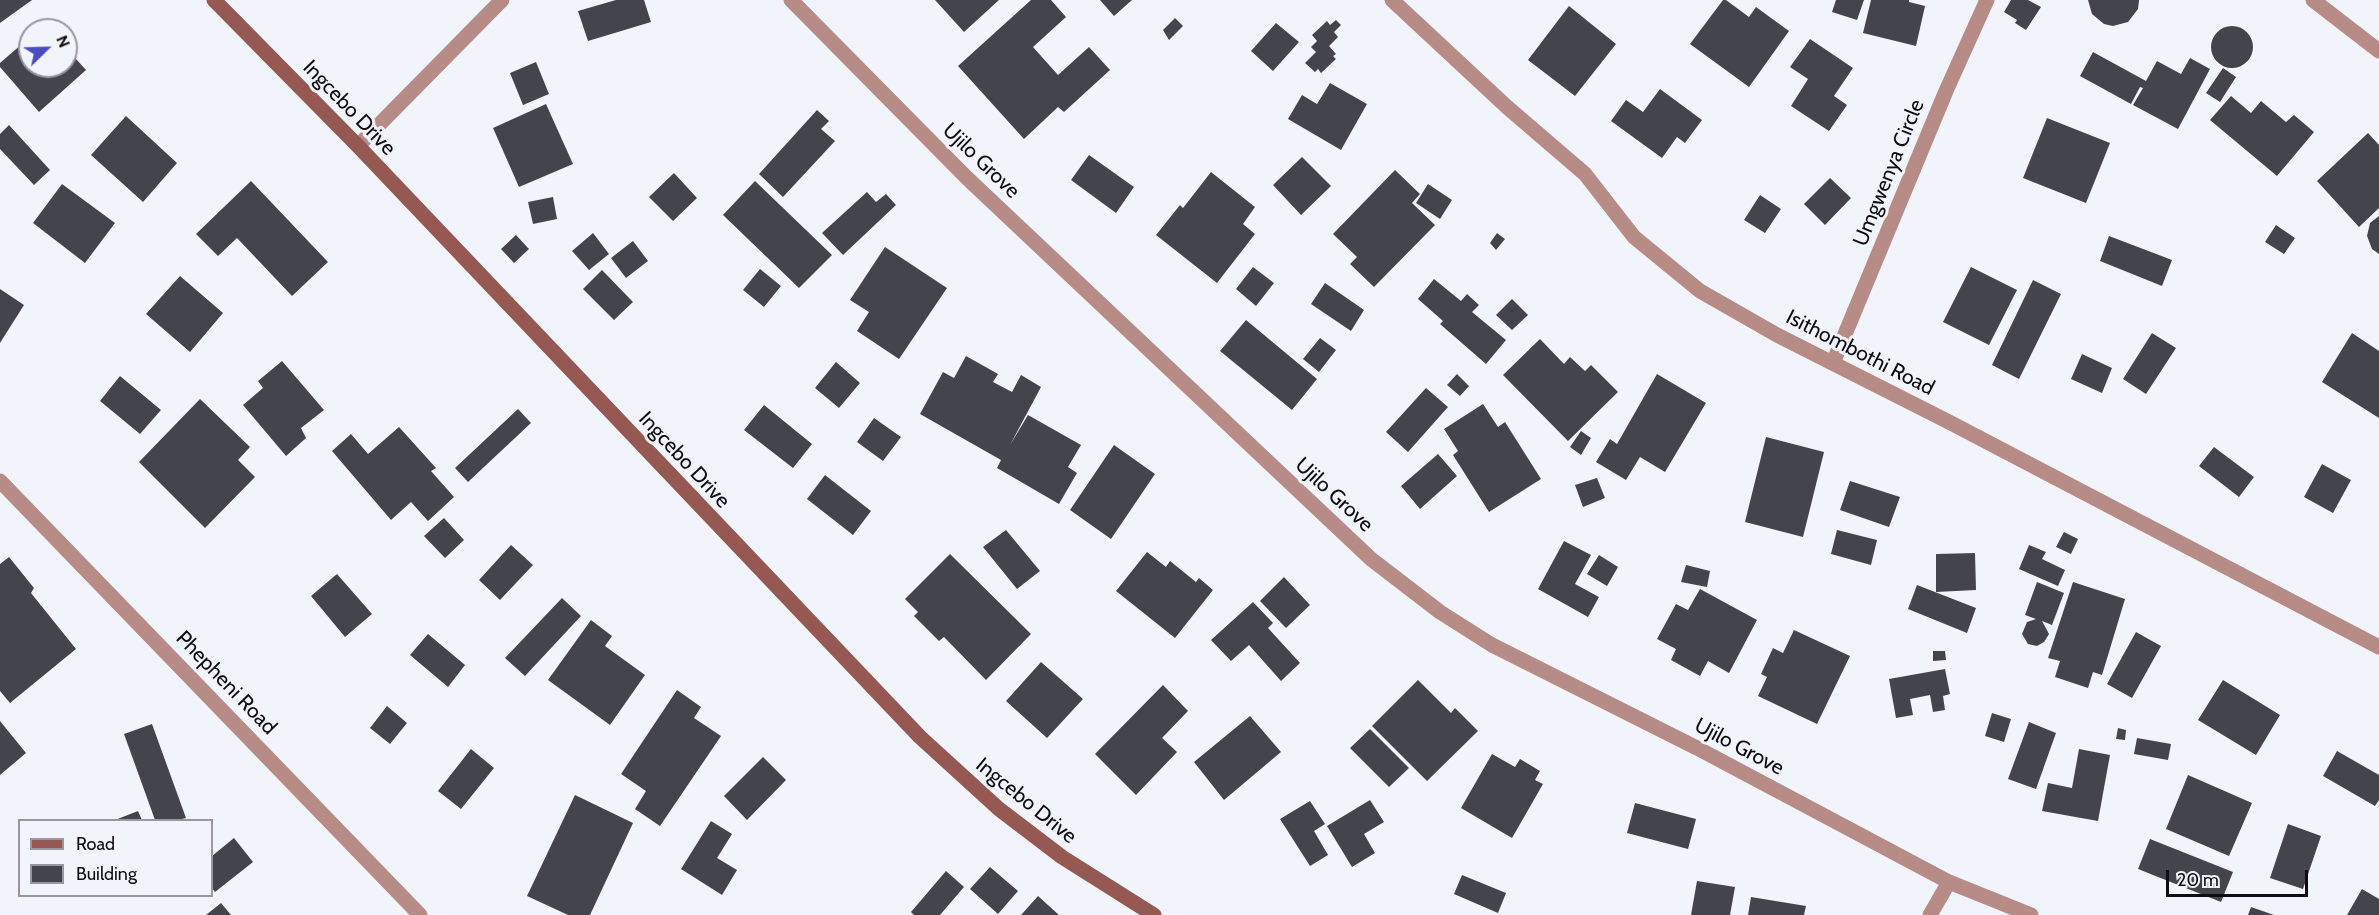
<!DOCTYPE html>
<style>
body{margin:0}
#map{position:relative;width:2379px;height:915px;overflow:hidden;background:#f1f4fb;font-family:Cabin,sans-serif}
canvas{display:block}
.legend{position:absolute;left:18px;top:819px;width:195px;height:78px;box-sizing:border-box;background:#f1f4fb;border:2px solid #96989d;margin:0;padding:8px 10px;list-style:none;font-size:18px;color:#0d0d10}
.legend li{display:flex;align-items:center;gap:12px;height:30px}
.legend b{width:30px;border:2px solid #96989d}
.north{position:absolute;left:18px;top:18px;width:60px;height:60px;box-sizing:border-box;background:#f1f4fb;border:2px solid #96989d;border-radius:50%;rotate:67deg;font-size:16px;font-weight:700;line-height:24px;text-align:center;color:#0d0d10}
.north::after{content:'';display:block;margin:auto;width:21px;height:27px;background:#4c4cc2;clip-path:polygon(50% 0,100% 100%,50% 72%,0 100%)}
.scale{position:absolute;left:2166px;top:870px;width:142px;height:27px;box-sizing:border-box;border:3px solid #0d0d10;border-top:0;padding-left:8px;font-size:18px;line-height:21px;white-space:nowrap;color:#0d0d10;-webkit-text-stroke:4px #f1f4fb;paint-order:stroke}
</style>
<div id="map">
<canvas width="2379" height="915"></canvas>
<ul class="legend">
<li><b style="height:8px;background:#965852"></b>Road</li>
<li><b style="height:16px;background:#44454c"></b>Building</li>
</ul>
<div class="north">N</div>
<div class="scale">20 m</div>
</div>
<script>
const g = document.querySelector('canvas').getContext('2d');
g.lineJoin = 'round';
function fillPath(path, color) {
  g.fillStyle = color;
  g.fill(path, 'evenodd');
}
function toPath(rows) {
  const path = new Path2D();
  for (const r of rows) {
    if (r.length === 3) {
      path.moveTo(r[0] + r[2], r[1]);
      path.arc(r[0], r[1], r[2], 0, 2 * Math.PI);
      continue;
    }
    path.moveTo(r[0], r[1]);
    for (let i = 2; i < r.length; i += 2) path.lineTo(r[i], r[i + 1]);
  }
  return path;
}
function stroke(path, color, width, dash) {
  g.strokeStyle = color;
  g.lineWidth = width;
  g.lineCap = dash ? 'butt' : 'round';
  g.setLineDash(dash || []);
  g.stroke(path);
}
function write(font, color, halo, rows, align = 'center') {
  g.font = font + ' Cabin,sans-serif';
  g.lineWidth = 6;
  g.setLineDash([]);
  g.textBaseline = 'middle';
  g.strokeStyle = halo;
  g.fillStyle = color;
  for (const [text, x, y, turn = 0] of rows) {
    g.save();
    g.translate(x, y);
    g.rotate((+turn || 0) * Math.PI / 180);
    g.textAlign = isNaN(turn) ? turn : align;
    if (halo) g.strokeText(text, 0, 0);
    g.fillText(text, 0, 0);
    g.restore();
  }
}
const building = toPath([
 [0,0,32,0,0,23],
 [616,0,644,0,651,22,588,41,578,11],
 [935,0,999,0,964,32],
 [1031,0,1051,0,1066,17,1033,47,1058,75,1089,47,1110,70,1064,112,1058,107,1024,139,958,66],
 [1100,0,1132,0,1114,16],
 [1723,0,1726,0,1749,17,1756,7,1789,31,1749,87,1690,44],
 [1836,0,1864,0,1857,20,1832,12],
 [1871,0,1909,0,1909,2,1925,6,1916,46,1863,33],
 [2011,0,2028,0,2041,7,2026,30,2015,23,2017,20,2004,12],
 [2088,0,2139,0,2139,1,2138,9,2128,22,2113,26,2104,24,2092,14],
 [1569,6,1616,44,1575,96,1528,60],
 [1175,18,1183,26,1169,40,1163,30],
 [1336,20,1341,25,1334,32,1338,37,1329,46,1336,54,1333,56,1336,59,1321,73,1318,69,1315,72,1305,63,1316,52,1311,47,1317,41,1312,35,1327,21,1330,25],
 [1276,23,1299,42,1273,71,1251,51],
 [2232,47,21],
 [30,37,30,66,66,66,66,48,86,70,39,112,0,67,0,63],
 [1810,39,1853,68,1834,96,1847,105,1829,131,1791,106,1808,79,1790,67],
 [2093,52,2146,81,2157,61,2181,74,2190,58,2210,69,2178,129,2133,105,2143,88,2140,87,2131,104,2080,76],
 [536,62,549,94,523,105,510,73],
 [2223,68,2236,77,2220,102,2206,93],
 [1330,83,1367,104,1341,150,1288,119,1302,95,1317,104],
 [1660,89,1702,120,1685,143,1677,137,1662,158,1611,121,1626,100,1643,112],
 [2231,96,2251,113,2261,101,2286,122,2294,115,2314,132,2277,176,2210,120],
 [546,104,573,164,519,187,493,128],
 [817,110,829,121,821,129,835,141,783,197,759,174],
 [126,116,177,163,143,202,91,155],
 [2047,118,2110,143,2086,203,2023,178],
 [9,125,50,170,34,185,0,149,0,134],
 [2368,133,2379,145,2379,208,2359,227,2317,181],
 [1089,155,1134,187,1116,213,1071,180],
 [1302,157,1331,186,1301,215,1273,185],
 [1395,170,1420,194,1412,203,1435,225,1374,287,1350,264,1357,257,1333,234],
 [1211,172,1255,207,1243,224,1255,234,1217,283,1156,235,1180,205,1183,208],
 [674,173,697,198,673,221,649,197],
 [1830,178,1851,198,1825,225,1804,204],
 [251,181,328,262,292,296,237,238,218,256,196,234],
 [755,181,832,255,799,288,723,215],
 [62,184,115,223,85,263,33,223],
 [1428,184,1452,200,1440,219,1416,203],
 [867,192,876,202,886,194,896,205,843,255,822,233],
 [1760,195,1781,209,1765,233,1744,220],
 [553,197,557,219,533,224,528,202],
 [2379,216,2379,254,2372,249,2367,236,2370,223],
 [2276,225,2295,238,2284,254,2265,242],
 [593,233,609,254,589,270,572,251],
 [1497,233,1505,239,1496,250,1490,243],
 [516,235,529,249,514,263,501,249],
 [2109,236,2172,260,2162,286,2100,261],
 [633,241,648,261,626,278,611,258],
 [885,247,947,288,899,359,857,331,869,312,850,300],
 [1253,267,1274,283,1256,306,1236,289],
 [1971,267,2017,290,1989,345,1943,322],
 [760,269,781,286,764,307,743,290],
 [602,270,633,302,614,320,583,289],
 [180,276,223,313,190,352,146,314],
 [1434,279,1461,301,1467,294,1479,305,1472,312,1506,340,1486,364,1440,324,1443,321,1418,299],
 [2033,280,2061,294,2019,379,1992,365],
 [1325,283,1364,310,1351,331,1311,304],
 [0,289,24,305,0,343],
 [1512,299,1528,315,1512,330,1496,315],
 [1246,320,1317,379,1292,410,1220,351],
 [2152,333,2176,348,2146,394,2123,379],
 [2352,333,2379,351,2379,418,2322,382],
 [1320,338,1336,350,1319,372,1303,359],
 [1540,339,1564,364,1570,357,1585,371,1591,365,1618,392,1568,441,1503,375],
 [2082,354,2112,368,2102,393,2071,379],
 [966,356,998,374,993,382,1012,392,1021,375,1041,387,1010,445,1028,415,1081,445,1068,467,1077,473,1059,504,997,468,1001,460,920,414,943,372,954,378],
 [282,361,324,410,301,428,306,438,286,456,243,405,263,388,258,381],
 [836,362,860,383,839,408,815,388],
 [1457,374,1469,386,1460,396,1447,385],
 [1657,374,1706,403,1665,472,1640,457,1626,480,1596,462,1610,439,1617,444],
 [120,376,161,410,140,434,100,401],
 [1426,388,1448,407,1408,452,1386,432],
 [200,399,250,447,238,460,255,477,205,528,139,462],
 [1483,404,1498,427,1505,422,1541,479,1489,512,1453,455,1458,451,1444,429],
 [764,405,812,444,793,468,744,430],
 [518,409,531,423,468,482,455,468],
 [874,418,901,437,883,461,857,442],
 [399,427,436,468,431,471,454,497,428,521,411,502,391,520,332,451,351,434,368,454],
 [1581,431,1591,438,1581,455,1570,447],
 [1766,437,1824,452,1803,537,1745,522],
 [1114,445,1155,474,1111,539,1070,510],
 [2214,447,2254,477,2239,497,2199,466],
 [1438,454,1457,476,1420,509,1401,486],
 [2322,464,2351,480,2333,513,2304,497],
 [825,475,871,511,853,535,807,499],
 [1597,478,1605,498,1583,507,1575,485],
 [1850,481,1900,497,1889,527,1840,510],
 [444,518,464,540,445,558,424,536],
 [1006,530,1040,571,1017,589,983,547],
 [1837,530,1877,540,1871,565,1831,554],
 [2064,532,2078,539,2071,554,2056,547],
 [1564,541,1591,555,1575,584,1599,597,1588,617,1538,589],
 [511,545,533,565,500,600,479,580],
 [2029,545,2046,552,2042,559,2065,570,2058,586,2019,569],
 [1147,552,1166,567,1170,561,1196,582,1199,578,1213,590,1175,638,1116,591],
 [1975,553,1976,590,1936,592,1936,554],
 [950,554,1031,634,986,680,944,637,939,641,914,616,918,612,905,599],
 [1599,555,1618,567,1607,586,1587,574],
 [9,557,34,588,31,593,76,649,10,703,0,691,0,564],
 [1686,565,1710,571,1707,587,1681,582],
 [337,574,372,614,345,637,311,596],
 [1284,577,1310,605,1286,628,1260,601],
 [2037,582,2064,593,2052,625,2042,621,2049,634,2044,642,2037,646,2028,644,2022,634,2027,622,2036,619,2025,615],
 [2073,582,2125,599,2102,675,2093,672,2088,688,2055,677,2060,661,2048,658],
 [1917,585,1976,608,1967,633,1908,609],
 [1700,589,1757,620,1729,673,1708,661,1700,676,1671,660,1676,649,1657,639,1676,604,1688,610],
 [562,598,581,616,525,676,505,658],
 [1253,602,1273,623,1268,628,1300,663,1281,681,1249,645,1231,661,1211,640],
 [591,620,612,636,605,646,645,675,610,725,548,680],
 [1794,630,1850,656,1817,724,1758,696,1767,677,1761,674,1773,648,1783,653],
 [2136,632,2161,646,2132,698,2107,684],
 [428,634,465,665,448,687,410,655],
 [1933,651,1945,651,1946,660,1933,661],
 [1041,662,1083,699,1047,738,1006,701],
 [1945,669,1950,694,1943,696,1945,710,1933,712,1930,695,1910,699,1913,715,1896,718,1889,679],
 [1418,680,1451,713,1455,708,1478,731,1427,781,1372,726],
 [2223,680,2280,715,2256,755,2198,720],
 [1163,685,1188,711,1162,738,1177,752,1136,795,1095,754],
 [677,690,701,707,694,718,721,736,660,826,635,809,646,791,621,774],
 [387,706,407,723,390,744,370,728],
 [1992,713,2011,719,2004,742,1985,736],
 [1250,716,1281,752,1224,800,1194,762],
 [0,721,26,753,0,775],
 [2029,722,2056,733,2036,789,2008,779],
 [152,724,186,818,178,820,155,820,124,734],
 [2118,728,2126,730,2125,740,2116,739],
 [1370,729,1409,768,1389,787,1350,748],
 [2137,738,2171,744,2168,760,2134,754],
 [471,749,494,768,461,809,438,791],
 [2079,749,2110,755,2098,821,2042,811,2048,783,2072,788],
 [2337,751,2379,775,2379,800,2375,806,2323,776],
 [1492,754,1515,767,1520,759,1540,771,1535,780,1543,784,1512,838,1461,808],
 [763,757,786,780,747,820,724,796],
 [2188,775,2252,803,2229,856,2166,829],
 [575,795,633,823,590,915,568,915,527,896],
 [1370,800,1384,822,1364,834,1375,853,1352,867,1327,826],
 [1310,801,1325,824,1314,831,1328,855,1310,866,1280,819],
 [1635,803,1696,819,1688,849,1627,833],
 [138,811,142,820,115,820],
 [711,821,732,834,717,858,737,870,722,895,681,869],
 [2288,824,2321,836,2303,889,2270,878],
 [234,838,253,862,215,892,212,888,212,856],
 [2150,839,2233,872,2221,902,2138,869],
 [990,867,1018,891,998,914,970,889],
 [946,871,964,887,940,915,914,915,911,912],
 [1462,875,1506,893,1498,913,1454,894],
 [1697,881,1735,887,1730,915,1691,915],
 [2362,889,2379,899,2379,915,2347,915],
 [1038,896,1059,915,1021,915],
 [1751,897,1806,906,1804,915,1748,915],
 [221,903,231,915,206,915],
 [2251,907,2274,915,2248,915]
]);
const minor = toPath([
 [791,0,967,178,1371,559,1440,612,1492,645,1697,748,1949,882,2031,915],
 [1392,0,1507,107,1585,174,1634,237,1700,291,1777,335,1949,422,2379,647],
 [2313,0,2379,51],
 [358,146,502,0],
 [1833,363,1946,91,1987,0],
 [0,481,420,915],
 [1930,915,1949,882]
]);
const secondary = toPath([
 [214,0,358,146,920,737,999,809,1062,857,1154,915]
]);
const streetNames = [
 ["Ingcebo Drive",349,108,46],
 ["Ujilo Grove",981,161,44],
 ["Umgwenya Circle",1889,173,-68],
 ["Isithombothi Road",1860,353,27],
 ["Ingcebo Drive",684,460,47],
 ["Ujilo Grove",1334,495,43],
 ["Phepheni Road",226,683,46],
 ["Ujilo Grove",1739,747,28],
 ["Ingcebo Drive",1026,801,39]
];
fillPath(building, '#44454c');
stroke(minor, '#b78b86', 15);
stroke(secondary, '#965852', 15);
write('21px', '#0d0d10', '#f1f4fb', streetNames);
</script>
